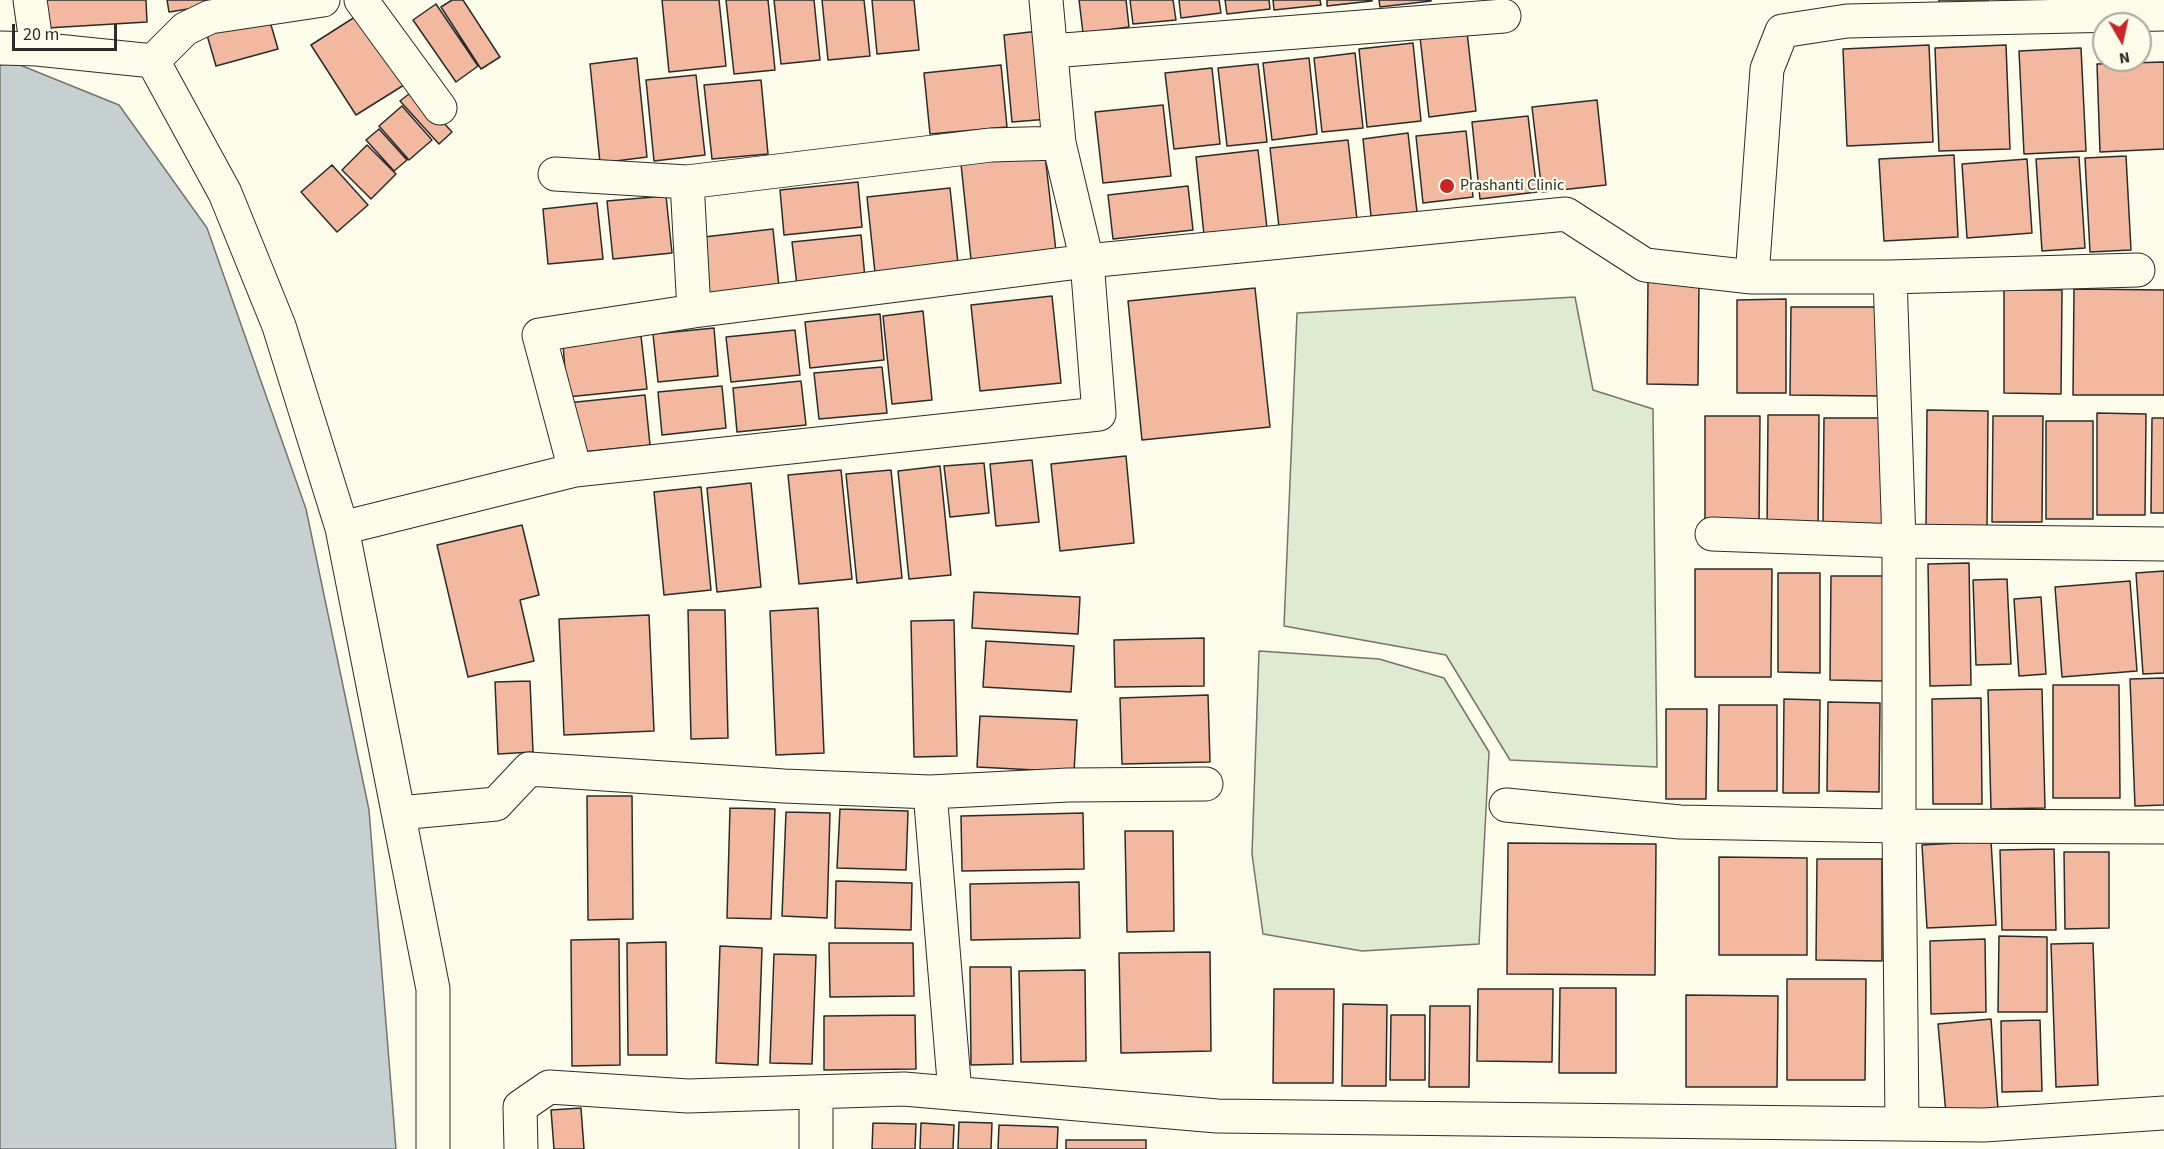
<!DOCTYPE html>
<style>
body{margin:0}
#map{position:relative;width:2164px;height:1149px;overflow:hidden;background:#fdfbea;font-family:"Source Sans 3",sans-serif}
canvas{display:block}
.north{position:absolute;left:2092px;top:12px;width:60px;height:60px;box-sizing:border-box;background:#fdfbea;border:2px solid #a9a89e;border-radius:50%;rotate:171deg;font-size:16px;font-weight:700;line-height:24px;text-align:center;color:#2b2b2b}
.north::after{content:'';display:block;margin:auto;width:21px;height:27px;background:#c62828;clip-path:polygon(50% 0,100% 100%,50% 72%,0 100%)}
.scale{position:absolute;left:12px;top:24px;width:105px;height:27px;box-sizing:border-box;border:3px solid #2b2b2b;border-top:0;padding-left:8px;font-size:18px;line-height:21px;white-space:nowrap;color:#2b2b2b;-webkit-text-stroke:4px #fdfbea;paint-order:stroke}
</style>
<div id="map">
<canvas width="2164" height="1149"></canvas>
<div class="north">N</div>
<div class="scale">20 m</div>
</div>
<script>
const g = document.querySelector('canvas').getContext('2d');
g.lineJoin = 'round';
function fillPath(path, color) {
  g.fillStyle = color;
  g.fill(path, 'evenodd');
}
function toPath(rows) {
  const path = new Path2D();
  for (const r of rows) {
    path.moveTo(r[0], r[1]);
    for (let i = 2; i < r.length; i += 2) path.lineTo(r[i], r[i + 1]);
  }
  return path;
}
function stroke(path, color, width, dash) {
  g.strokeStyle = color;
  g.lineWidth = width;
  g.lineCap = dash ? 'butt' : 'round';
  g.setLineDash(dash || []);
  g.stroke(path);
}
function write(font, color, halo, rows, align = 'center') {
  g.font = font + ' "Source Sans 3",sans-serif';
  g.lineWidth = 4.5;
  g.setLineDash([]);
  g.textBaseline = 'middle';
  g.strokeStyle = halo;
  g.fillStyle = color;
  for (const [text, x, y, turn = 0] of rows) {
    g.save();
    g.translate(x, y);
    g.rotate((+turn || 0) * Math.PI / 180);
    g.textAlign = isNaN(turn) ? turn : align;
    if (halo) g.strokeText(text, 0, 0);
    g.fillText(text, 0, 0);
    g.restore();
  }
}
const green = toPath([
 [1575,297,1593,390,1653,409,1657,767,1510,760,1446,655,1284,626,1297,313,1575,297],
 [1259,651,1379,659,1444,678,1489,752,1479,944,1362,951,1263,934,1252,854,1259,651]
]);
const water = toPath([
 [15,63,119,105,207,228,306,509,369,810,396,1149,0,1149,0,65,15,63]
]);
const building = toPath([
 [46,0,146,0,147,22,47,28,46,0],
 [167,0,231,0,232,2,169,12,167,0],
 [452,0,463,0,500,57,481,69,441,7,452,0],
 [662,0,719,0,726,66,669,72,662,0],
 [726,0,768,0,775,70,734,74,726,0],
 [774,0,814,0,820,60,781,64,774,0],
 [822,0,864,0,870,56,828,60,822,0],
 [872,0,914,0,919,50,877,54,872,0],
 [1079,0,1126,0,1129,27,1083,33,1079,0],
 [1130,0,1173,0,1176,20,1133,24,1130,0],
 [1179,0,1219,0,1221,13,1181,18,1179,0],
 [1225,0,1269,0,1270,9,1227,14,1225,0],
 [1273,0,1320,0,1321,5,1274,10,1273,0],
 [1327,0,1372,0,1372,1,1327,6,1327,0],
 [1379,0,1431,0,1431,1,1380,7,1379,0],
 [1939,0,1988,0,1988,2,1939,4,1939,0],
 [436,4,478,66,456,82,413,20,436,4],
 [358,15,404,85,356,115,311,45,358,15],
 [269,18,278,49,216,66,207,35,269,18],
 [1039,31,1049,119,1012,122,1004,35,1039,31],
 [1467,32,1476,111,1429,117,1420,37,1467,32],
 [1413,43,1421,121,1367,127,1359,49,1413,43],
 [1929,45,1933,142,1847,146,1843,49,1929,45],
 [2006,45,2010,149,1939,151,1935,48,2006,45],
 [2081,48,2086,151,2024,154,2019,51,2081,48],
 [1355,53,1363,128,1322,132,1314,58,1355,53],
 [637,58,647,157,600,163,590,64,637,58],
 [1309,58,1317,134,1272,140,1263,63,1309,58],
 [2164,62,2164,149,2100,152,2097,64,2164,62],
 [1258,64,1267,142,1227,146,1218,68,1258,64],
 [1001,65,1007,127,930,134,924,73,1001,65],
 [1212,68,1220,144,1174,149,1165,73,1212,68],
 [696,75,705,155,654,161,646,80,696,75],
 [761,80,768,154,712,159,704,85,761,80],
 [414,90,452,132,439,144,400,101,414,90],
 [1597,100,1606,185,1542,192,1532,107,1597,100],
 [1163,105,1171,176,1103,183,1095,112,1163,105],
 [402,106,432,140,409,160,379,126,402,106],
 [1528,116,1537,192,1480,199,1472,122,1528,116],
 [379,129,407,160,394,171,366,140,379,129],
 [1466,131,1473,197,1423,203,1416,136,1466,131],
 [1408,133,1417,212,1371,216,1363,139,1408,133],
 [1348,140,1357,219,1279,227,1270,148,1348,140],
 [367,145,396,174,371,199,342,170,367,145],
 [1258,150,1267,228,1204,235,1196,157,1258,150],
 [1045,155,1057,260,972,269,961,164,1045,155],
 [1954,155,1958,237,1884,241,1879,159,1954,155],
 [2126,156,2131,250,2090,252,2085,158,2126,156],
 [2079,157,2085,248,2042,251,2036,159,2079,157],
 [2027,159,2032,233,1967,238,1962,164,2027,159],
 [332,165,368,205,337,232,301,192,332,165],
 [858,182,862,227,784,235,780,190,858,182],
 [1188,186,1193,230,1113,239,1108,195,1188,186],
 [950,188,959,273,876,282,867,197,950,188],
 [666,196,672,253,613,259,607,201,666,196],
 [597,203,603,259,548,264,543,209,597,203],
 [773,229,779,287,709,294,704,237,773,229],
 [861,235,865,278,797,286,792,242,861,235],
 [1648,280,1699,280,1698,385,1647,384,1648,280],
 [1255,288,1270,427,1142,440,1128,301,1255,288],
 [2074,289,2164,290,2164,395,2073,395,2074,289],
 [2004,290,2062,290,2061,394,2004,393,2004,290],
 [1052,296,1061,383,980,391,971,305,1052,296],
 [1786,299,1786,393,1737,393,1737,300,1786,299],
 [1791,307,1882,307,1881,396,1790,395,1791,307],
 [923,311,932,400,892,404,883,316,923,311],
 [880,314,884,360,810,368,805,322,880,314],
 [714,328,718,376,658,382,653,334,714,328],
 [795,330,800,375,731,382,726,337,795,330],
 [641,336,647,389,567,397,563,344,641,336],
 [882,367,887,413,819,419,814,373,882,367],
 [801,381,806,425,737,432,733,388,801,381],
 [722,386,726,428,662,435,658,392,722,386],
 [645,395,650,445,572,453,567,403,645,395],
 [1927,410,1988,411,1987,530,1926,530,1927,410],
 [2097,413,2146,414,2145,515,2097,515,2097,413],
 [1768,415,1819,415,1818,532,1767,532,1768,415],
 [1705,416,1760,416,1759,529,1705,529,1705,416],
 [1993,416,2043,416,2042,522,1992,522,1993,416],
 [1824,418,1883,418,1883,527,1823,526,1824,418],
 [2152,418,2164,418,2164,513,2151,513,2152,418],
 [2046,421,2093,421,2093,519,2046,519,2046,421],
 [1126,456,1134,543,1060,551,1051,464,1126,456],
 [1032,460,1039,522,996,526,990,464,1032,460],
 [984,463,989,513,950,517,944,466,984,463],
 [940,466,951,575,909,579,898,471,940,466],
 [841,470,852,579,799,584,788,475,841,470],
 [891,470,902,578,857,583,846,474,891,470],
 [751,483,761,587,717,592,707,488,751,483],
 [701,487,711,590,664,595,654,492,701,487],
 [522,525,539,595,520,600,534,661,468,677,437,545,522,525],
 [1969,563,1971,685,1930,686,1928,564,1969,563],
 [1695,569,1772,569,1771,677,1695,677,1695,569],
 [2164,571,2164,673,2143,674,2136,573,2164,571],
 [1778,573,1820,573,1820,673,1778,672,1778,573],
 [1831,576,1884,576,1884,681,1830,680,1831,576],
 [2007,579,2011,664,1976,665,1973,580,2007,579],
 [2130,581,2137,671,2062,677,2055,587,2130,581],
 [974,592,1080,597,1078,634,972,628,974,592],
 [2041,597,2046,674,2019,676,2014,599,2041,597],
 [818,608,824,753,776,755,770,611,818,608],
 [688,610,725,610,728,738,691,739,688,610],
 [649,615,654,731,564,735,559,619,649,615],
 [954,620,957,756,914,757,911,621,954,620],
 [1204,638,1204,686,1115,687,1114,640,1204,638],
 [986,641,1074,646,1071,692,983,687,986,641],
 [2164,678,2164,805,2135,806,2130,679,2164,678],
 [530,681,533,752,498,754,495,682,530,681],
 [2053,685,2119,685,2120,798,2053,798,2053,685],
 [2042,689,2045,808,1991,809,1988,690,2042,689],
 [1208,695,1210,762,1122,764,1120,698,1208,695],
 [1981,698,1982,804,1933,804,1932,699,1981,698],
 [1784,699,1820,700,1819,793,1783,793,1784,699],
 [1828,702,1880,703,1879,792,1827,791,1828,702],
 [1719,705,1777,705,1777,791,1718,791,1719,705],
 [1666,709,1707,709,1706,799,1666,799,1666,709],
 [980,716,1077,720,1074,772,977,767,980,716],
 [587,796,632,796,633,919,588,920,587,796],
 [730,808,775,809,771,919,727,918,730,808],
 [840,809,908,811,906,870,837,868,840,809],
 [786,812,830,813,827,918,782,916,786,812],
 [1083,813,1084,869,962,871,961,816,1083,813],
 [1125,831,1173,831,1174,931,1127,932,1125,831],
 [1991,841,1996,925,1927,928,1922,845,1991,841],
 [1508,843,1656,844,1655,975,1507,974,1508,843],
 [2054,849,2056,930,2002,930,2000,850,2054,849],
 [2064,852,2109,852,2109,928,2065,929,2064,852],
 [1719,857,1807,858,1807,955,1719,955,1719,857],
 [1817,859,1882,859,1882,961,1816,960,1817,859],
 [836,881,912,883,911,930,835,928,836,881],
 [1079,882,1080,938,971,940,970,884,1079,882],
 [1999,936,2047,937,2047,1012,1998,1012,1999,936],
 [619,939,620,1065,572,1066,571,940,619,939],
 [1985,939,1986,1012,1931,1014,1930,941,1985,939],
 [666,942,667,1055,628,1055,627,943,666,942],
 [829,943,913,943,914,996,830,997,829,943],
 [2093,943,2098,1085,2056,1087,2051,944,2093,943],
 [720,946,762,948,758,1065,716,1063,720,946],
 [1210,952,1211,1051,1121,1053,1119,953,1210,952],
 [774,954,816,955,812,1064,770,1063,774,954],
 [970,967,1011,967,1013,1064,971,1065,970,967],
 [1085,970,1086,1061,1021,1062,1019,971,1085,970],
 [1787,979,1866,979,1865,1080,1787,1080,1787,979],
 [1560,988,1616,988,1616,1073,1559,1073,1560,988],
 [1274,989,1334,989,1333,1083,1273,1083,1274,989],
 [1478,989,1553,989,1552,1062,1477,1061,1478,989],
 [1686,995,1778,996,1777,1087,1686,1087,1686,995],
 [1343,1004,1387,1005,1386,1086,1342,1086,1343,1004],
 [1430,1006,1470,1006,1469,1087,1429,1087,1430,1006],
 [915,1015,916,1069,824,1070,824,1016,915,1015],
 [1391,1015,1425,1015,1425,1080,1390,1080,1391,1015],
 [1991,1019,1998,1109,1946,1114,1938,1024,1991,1019],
 [2040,1020,2042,1091,2002,1092,2001,1021,2040,1020],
 [581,1108,584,1149,554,1149,551,1110,581,1108],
 [959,1122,992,1123,991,1149,958,1149,959,1122],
 [873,1123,916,1124,915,1149,872,1149,873,1123],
 [921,1123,954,1125,953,1149,920,1149,921,1123],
 [999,1125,1058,1127,1057,1149,998,1149,999,1125],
 [1066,1140,1146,1140,1146,1149,1066,1149,1066,1140]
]);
const minor = toPath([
 [30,0,37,49],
 [361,0,440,108],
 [0,48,37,49,153,61,225,193,279,326,342,528,433,989,433,1149],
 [1051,51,1504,16],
 [153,61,185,29,210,17,323,0],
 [555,174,687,182],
 [1752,277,1767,69,1782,31,1847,21,2164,14],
 [1890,277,1899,541,1899,826,1902,1123],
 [694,311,1087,261,1566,214,1645,265,1752,277,1890,277,2138,270],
 [575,470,539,335,694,311,687,182,991,145,1059,143],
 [342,528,575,470,1099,414,1087,261,1059,143,1046,0],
 [1712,534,1899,541,2164,544],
 [930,792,955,1093],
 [1506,805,1680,822,1899,826,2164,827],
 [399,813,496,804,529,769,784,786,930,792,1068,785,1206,784],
 [521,1149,520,1107,549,1087,688,1096,904,1089,1217,1116,1984,1125,2164,1113],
 [816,1149,816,1092]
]);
const markers = [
 [1447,186,8,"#c62828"]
];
const poiNames = [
 ["Prashanti Clinic",1460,186]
];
fillPath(green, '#deebd1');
stroke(green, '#74746e', 1.5);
fillPath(water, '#c7d0d0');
stroke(water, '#74746e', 1.5);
fillPath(building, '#f2b8a0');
stroke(building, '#2b2b2b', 1.5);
stroke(minor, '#2b2b2b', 35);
stroke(minor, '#fdfbea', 33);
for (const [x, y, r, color] of markers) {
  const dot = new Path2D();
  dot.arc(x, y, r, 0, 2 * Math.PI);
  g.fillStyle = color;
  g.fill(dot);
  stroke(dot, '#fdfbea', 2);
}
write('16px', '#2b2b2b', '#fdfbea', poiNames, 'left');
</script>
